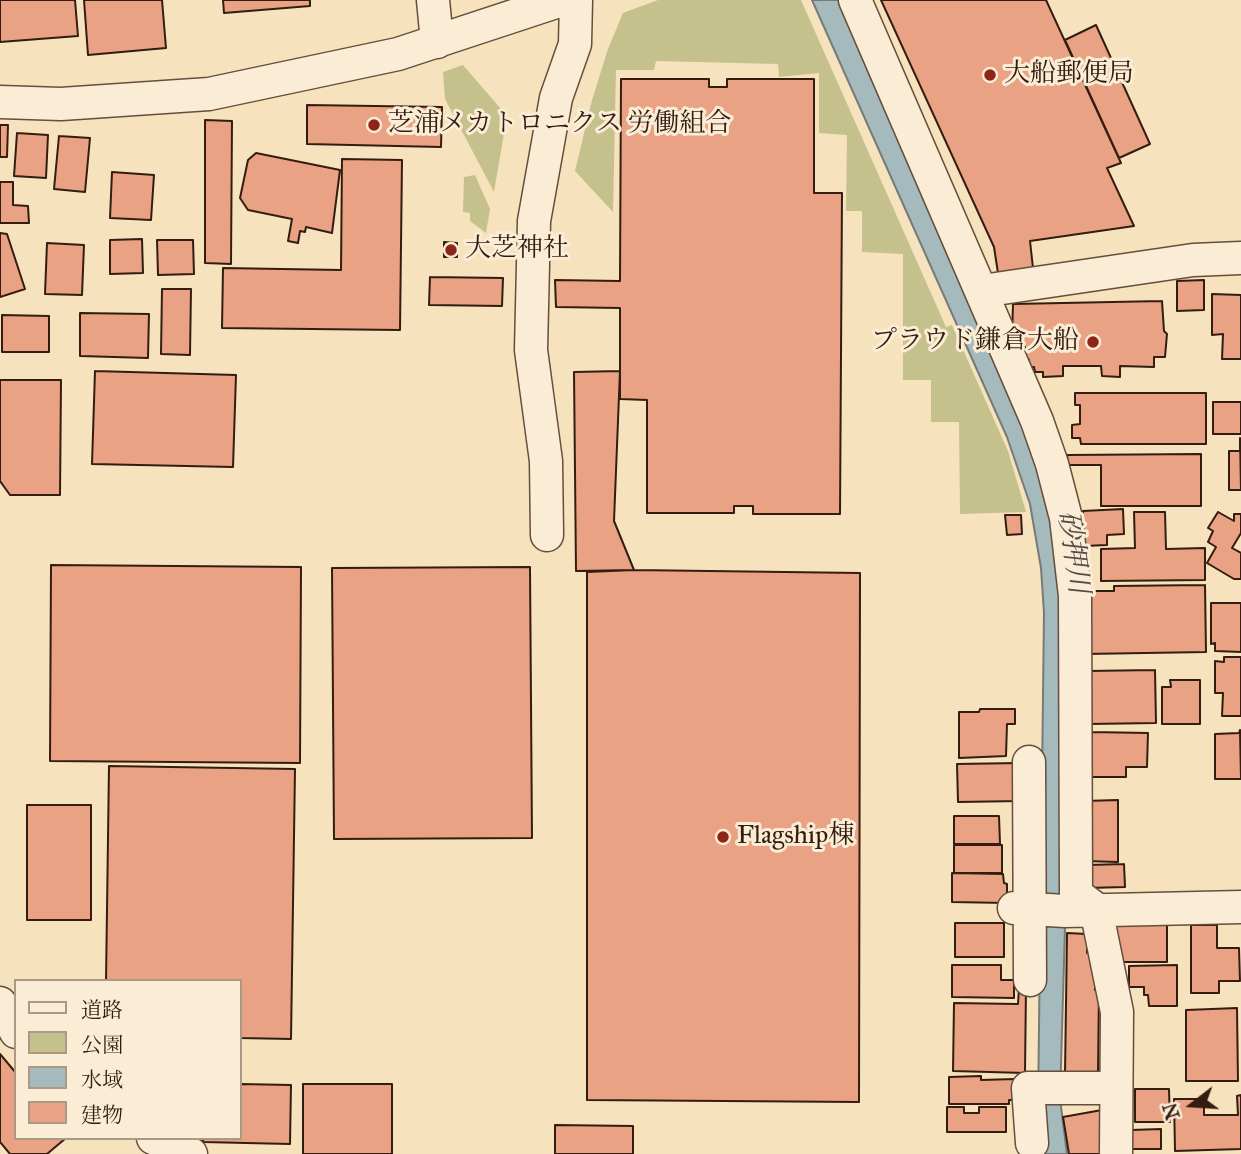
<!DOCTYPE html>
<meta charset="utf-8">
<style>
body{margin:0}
#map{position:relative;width:1241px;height:1154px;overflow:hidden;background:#f7e2be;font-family:"IM FELL Great Primer","Noto Serif JP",serif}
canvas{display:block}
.legend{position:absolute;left:14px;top:979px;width:228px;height:161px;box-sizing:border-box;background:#faecd5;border:2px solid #ab9987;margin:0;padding:9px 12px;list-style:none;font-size:21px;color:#341c11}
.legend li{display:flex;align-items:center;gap:14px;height:35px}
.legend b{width:35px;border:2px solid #ab9987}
.north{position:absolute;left:1157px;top:1070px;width:70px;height:70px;-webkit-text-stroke:5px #faecd5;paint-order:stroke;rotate:253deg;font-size:19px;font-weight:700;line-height:28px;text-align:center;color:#341c11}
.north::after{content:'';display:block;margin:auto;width:24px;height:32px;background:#341c11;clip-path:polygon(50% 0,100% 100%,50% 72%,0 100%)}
</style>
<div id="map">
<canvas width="1241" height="1154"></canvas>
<ul class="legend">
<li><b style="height:9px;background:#faecd5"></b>道路</li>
<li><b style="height:19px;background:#c4c18c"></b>公園</li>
<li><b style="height:19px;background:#a4babd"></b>水域</li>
<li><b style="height:19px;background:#e9a283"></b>建物</li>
</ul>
<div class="north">N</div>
</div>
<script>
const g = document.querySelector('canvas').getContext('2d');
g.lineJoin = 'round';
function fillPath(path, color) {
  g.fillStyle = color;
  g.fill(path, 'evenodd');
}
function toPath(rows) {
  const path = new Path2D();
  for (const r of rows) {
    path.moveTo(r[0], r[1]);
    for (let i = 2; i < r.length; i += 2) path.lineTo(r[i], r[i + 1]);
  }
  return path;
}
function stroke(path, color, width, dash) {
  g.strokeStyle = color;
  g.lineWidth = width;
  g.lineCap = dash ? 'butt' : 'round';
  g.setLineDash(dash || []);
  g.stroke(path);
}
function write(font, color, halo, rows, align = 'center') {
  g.font = font + ' "IM FELL Great Primer","Noto Serif JP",serif';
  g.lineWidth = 6;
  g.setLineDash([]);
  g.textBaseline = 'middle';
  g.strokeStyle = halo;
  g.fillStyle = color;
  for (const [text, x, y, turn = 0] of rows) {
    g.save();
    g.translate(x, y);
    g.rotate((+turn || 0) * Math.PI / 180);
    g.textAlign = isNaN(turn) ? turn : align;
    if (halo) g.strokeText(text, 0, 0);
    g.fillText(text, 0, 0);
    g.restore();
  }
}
const green = toPath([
 [658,0,801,0,946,327,952,325,1008,451,1026,512,960,514,959,422,931,422,931,380,903,380,903,254,862,252,862,211,846,211,847,135,819,133,819,73,779,77,778,64,656,61,654,70,616,70,613,212,575,171,592,100,608,49,623,13],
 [463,65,507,116,494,192,445,99,443,72],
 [475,175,490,209,486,233,470,221,470,213,463,212,464,177]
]);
const water = toPath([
 [812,0,839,0,1029,428,1063,542,1066,893,1060,1099,1067,1154,1043,1154,1038,1109,1044,613,1041,568,1030,504,1007,437,812,0]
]);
const building = toPath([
 [0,0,75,0,78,36,0,42,0,0],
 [84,0,162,0,166,48,88,55,84,0],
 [223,0,310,0,310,6,224,13,223,0],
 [881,0,1046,0,1121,163,1107,168,1134,226,1030,241,1033,268,998,273,994,247,881,0],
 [1096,25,1150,144,1119,158,1065,40,1096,25],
 [621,79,709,79,709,87,727,87,727,79,814,79,814,193,842,193,840,514,753,514,753,506,734,506,734,513,647,513,647,400,620,399,620,308,556,307,555,280,620,281,621,79],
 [307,105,442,107,441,147,307,144,307,105],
 [205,120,232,121,231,264,205,263,205,120],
 [0,125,8,125,7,157,0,157,0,125],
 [17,133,48,135,46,178,14,176,17,133],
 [59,136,90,138,85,192,54,189,59,136],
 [256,153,340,170,332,233,306,227,305,232,300,231,298,243,288,241,292,219,248,210,240,198,248,160,256,153],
 [342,159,402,160,400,330,222,328,223,268,341,270,342,159],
 [112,172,154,175,151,220,110,218,112,172],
 [0,182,13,182,13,205,28,206,29,223,0,223,0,182],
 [0,233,7,234,25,289,0,297,0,233],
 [142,239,143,273,110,274,110,240,142,239],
 [157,240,193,240,194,274,158,275,157,240],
 [444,242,457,243,457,257,444,257,444,242],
 [47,243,84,245,82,295,45,294,47,243],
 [430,277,503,278,502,306,429,305,430,277],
 [1204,280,1204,310,1177,311,1177,281,1204,280],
 [162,289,191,289,190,355,161,354,162,289],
 [1212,294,1241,295,1241,359,1222,359,1223,334,1212,335,1212,294],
 [1162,301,1164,331,1167,334,1165,357,1154,357,1154,367,1120,366,1120,377,1102,376,1101,366,1063,366,1063,376,1043,377,1043,372,1035,372,1034,367,1029,367,1029,360,1025,358,1025,347,1020,347,1019,336,1012,336,1013,304,1162,301],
 [80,313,149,314,148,358,80,356,80,313],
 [2,315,49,316,49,352,2,352,2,315],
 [95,371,236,375,233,467,92,464,95,371],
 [620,371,614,521,634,570,576,571,574,372,620,371],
 [0,380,61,380,60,495,10,495,0,481,0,380],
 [1075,393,1206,393,1206,444,1081,444,1080,438,1072,438,1072,425,1080,424,1080,405,1075,405,1075,393],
 [1213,402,1241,402,1241,434,1213,434,1213,402],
 [1240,438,1241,490,1229,490,1229,451,1240,451,1240,438],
 [1201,454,1201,506,1101,506,1101,465,1068,465,1067,455,1201,454],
 [1123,509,1124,534,1107,535,1107,545,1084,546,1083,511,1123,509],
 [1134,512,1165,512,1166,549,1205,548,1205,580,1101,581,1101,549,1135,548,1134,512],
 [1218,512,1234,521,1234,514,1241,514,1241,533,1232,548,1241,553,1241,579,1234,579,1207,563,1216,547,1208,542,1213,531,1208,528,1218,512],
 [1005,515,1021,515,1022,534,1007,535,1005,515],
 [51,565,301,567,300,763,50,761,51,565],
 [530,567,532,838,334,839,332,568,530,567],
 [634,570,860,573,859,1102,587,1100,587,572,634,570],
 [1205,585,1206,652,1084,654,1083,591,1114,591,1114,586,1205,585],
 [1211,603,1241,603,1241,652,1215,651,1215,643,1211,644,1211,603],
 [1224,657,1241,657,1241,716,1222,716,1223,693,1215,693,1215,661,1224,662,1224,657],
 [1155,670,1156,723,1088,724,1087,671,1155,670],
 [1170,680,1200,680,1200,724,1162,724,1162,687,1171,687,1170,680],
 [980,709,1015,709,1015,724,1007,724,1006,756,959,758,959,712,979,712,980,709],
 [1240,730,1241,779,1215,779,1215,734,1239,733,1240,730],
 [1091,732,1148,733,1147,767,1126,767,1126,777,1089,777,1091,732],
 [1020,763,1020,801,958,802,957,764,1020,763],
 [109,766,295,769,291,1039,240,1038,240,981,106,981,109,766],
 [1118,800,1118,862,1084,861,1084,801,1118,800],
 [27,805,91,805,91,920,27,920,27,805],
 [954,816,999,816,1000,844,954,844,954,816],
 [954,845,1002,845,1002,873,954,873,954,845],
 [1124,864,1125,887,1088,888,1087,865,1124,864],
 [952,873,1003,874,1004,883,1007,884,1007,903,952,902,952,873],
 [955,923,1004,923,1004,957,955,957,955,923],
 [1167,924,1167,962,1114,962,1114,925,1167,924],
 [1191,925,1217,925,1217,948,1239,948,1240,981,1219,981,1219,993,1191,993,1191,925],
 [1067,933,1087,934,1087,953,1092,952,1095,964,1095,990,1099,990,1098,1074,1065,1074,1067,933],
 [952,965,1001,965,1001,980,1014,980,1014,998,952,997,952,965],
 [1177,965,1177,1006,1149,1006,1148,995,1144,995,1144,987,1129,987,1129,966,1177,965],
 [1019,987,1026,987,1025,1073,953,1071,954,1003,1018,1004,1019,987],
 [1237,1008,1238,1081,1186,1081,1186,1010,1237,1008],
 [0,1054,16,1073,16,1138,66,1138,47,1154,10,1154,0,1142,0,1054],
 [981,1076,981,1080,1015,1079,1015,1100,1009,1100,1009,1104,949,1104,949,1077,981,1076],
 [240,1084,291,1085,290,1144,203,1142,203,1138,240,1138,240,1084],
 [303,1084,392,1084,392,1154,303,1154,303,1084],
 [1135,1089,1169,1089,1170,1122,1135,1122,1135,1089],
 [1241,1095,1241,1149,1175,1151,1174,1099,1204,1099,1204,1115,1238,1115,1237,1096,1241,1095],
 [947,1107,964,1107,964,1113,979,1113,979,1107,1006,1107,1006,1132,947,1132,947,1107],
 [1102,1110,1107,1154,1069,1154,1063,1117,1102,1110],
 [555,1125,633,1126,633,1154,555,1154,555,1125],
 [1161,1129,1161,1149,1132,1149,1131,1130,1161,1129]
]);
const minor = toPath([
 [433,0,437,42],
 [855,0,1037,421,1052,464,1066,518,1075,596,1076,894,1096,909,1117,1012,1116,1154],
 [0,102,61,104,209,94,398,54,562,0],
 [982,291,1193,260,1241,258],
 [547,535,546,461,531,350,534,221,556,98,575,44,576,0],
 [1029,762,1030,980],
 [1014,908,1065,911,1241,907],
 [0,1003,16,1032],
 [153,1138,191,1154],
 [1032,1143,1028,1088,1116,1088]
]);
const markers = [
 [990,75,7,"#8f2418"],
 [374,125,7,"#8f2418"],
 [451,250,7,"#8f2418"],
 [1093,342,7,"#8f2418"],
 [723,837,7,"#8f2418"]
];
const poiNames = [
 ["大船郵便局",1004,75],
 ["芝浦メカトロニクス 労働組合",388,125],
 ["大芝神社",465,250],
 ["プラウド鎌倉大船",1079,342,"right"],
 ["Flagship棟",737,837]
];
const waterNames = [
 ["砂押川",1072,552,82]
];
fillPath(green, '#c4c18c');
fillPath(water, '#a4babd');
stroke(water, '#777b78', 2);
fillPath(building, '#e9a283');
stroke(building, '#341c11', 2);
stroke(minor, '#654e3c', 35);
stroke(minor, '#faecd5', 32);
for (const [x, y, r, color] of markers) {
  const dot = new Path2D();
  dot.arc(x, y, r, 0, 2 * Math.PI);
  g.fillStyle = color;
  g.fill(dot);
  stroke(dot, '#faecd5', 2.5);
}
write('26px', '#341c11', '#faecd5', poiNames, 'left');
write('italic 28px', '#564b45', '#faecd5', waterNames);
</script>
